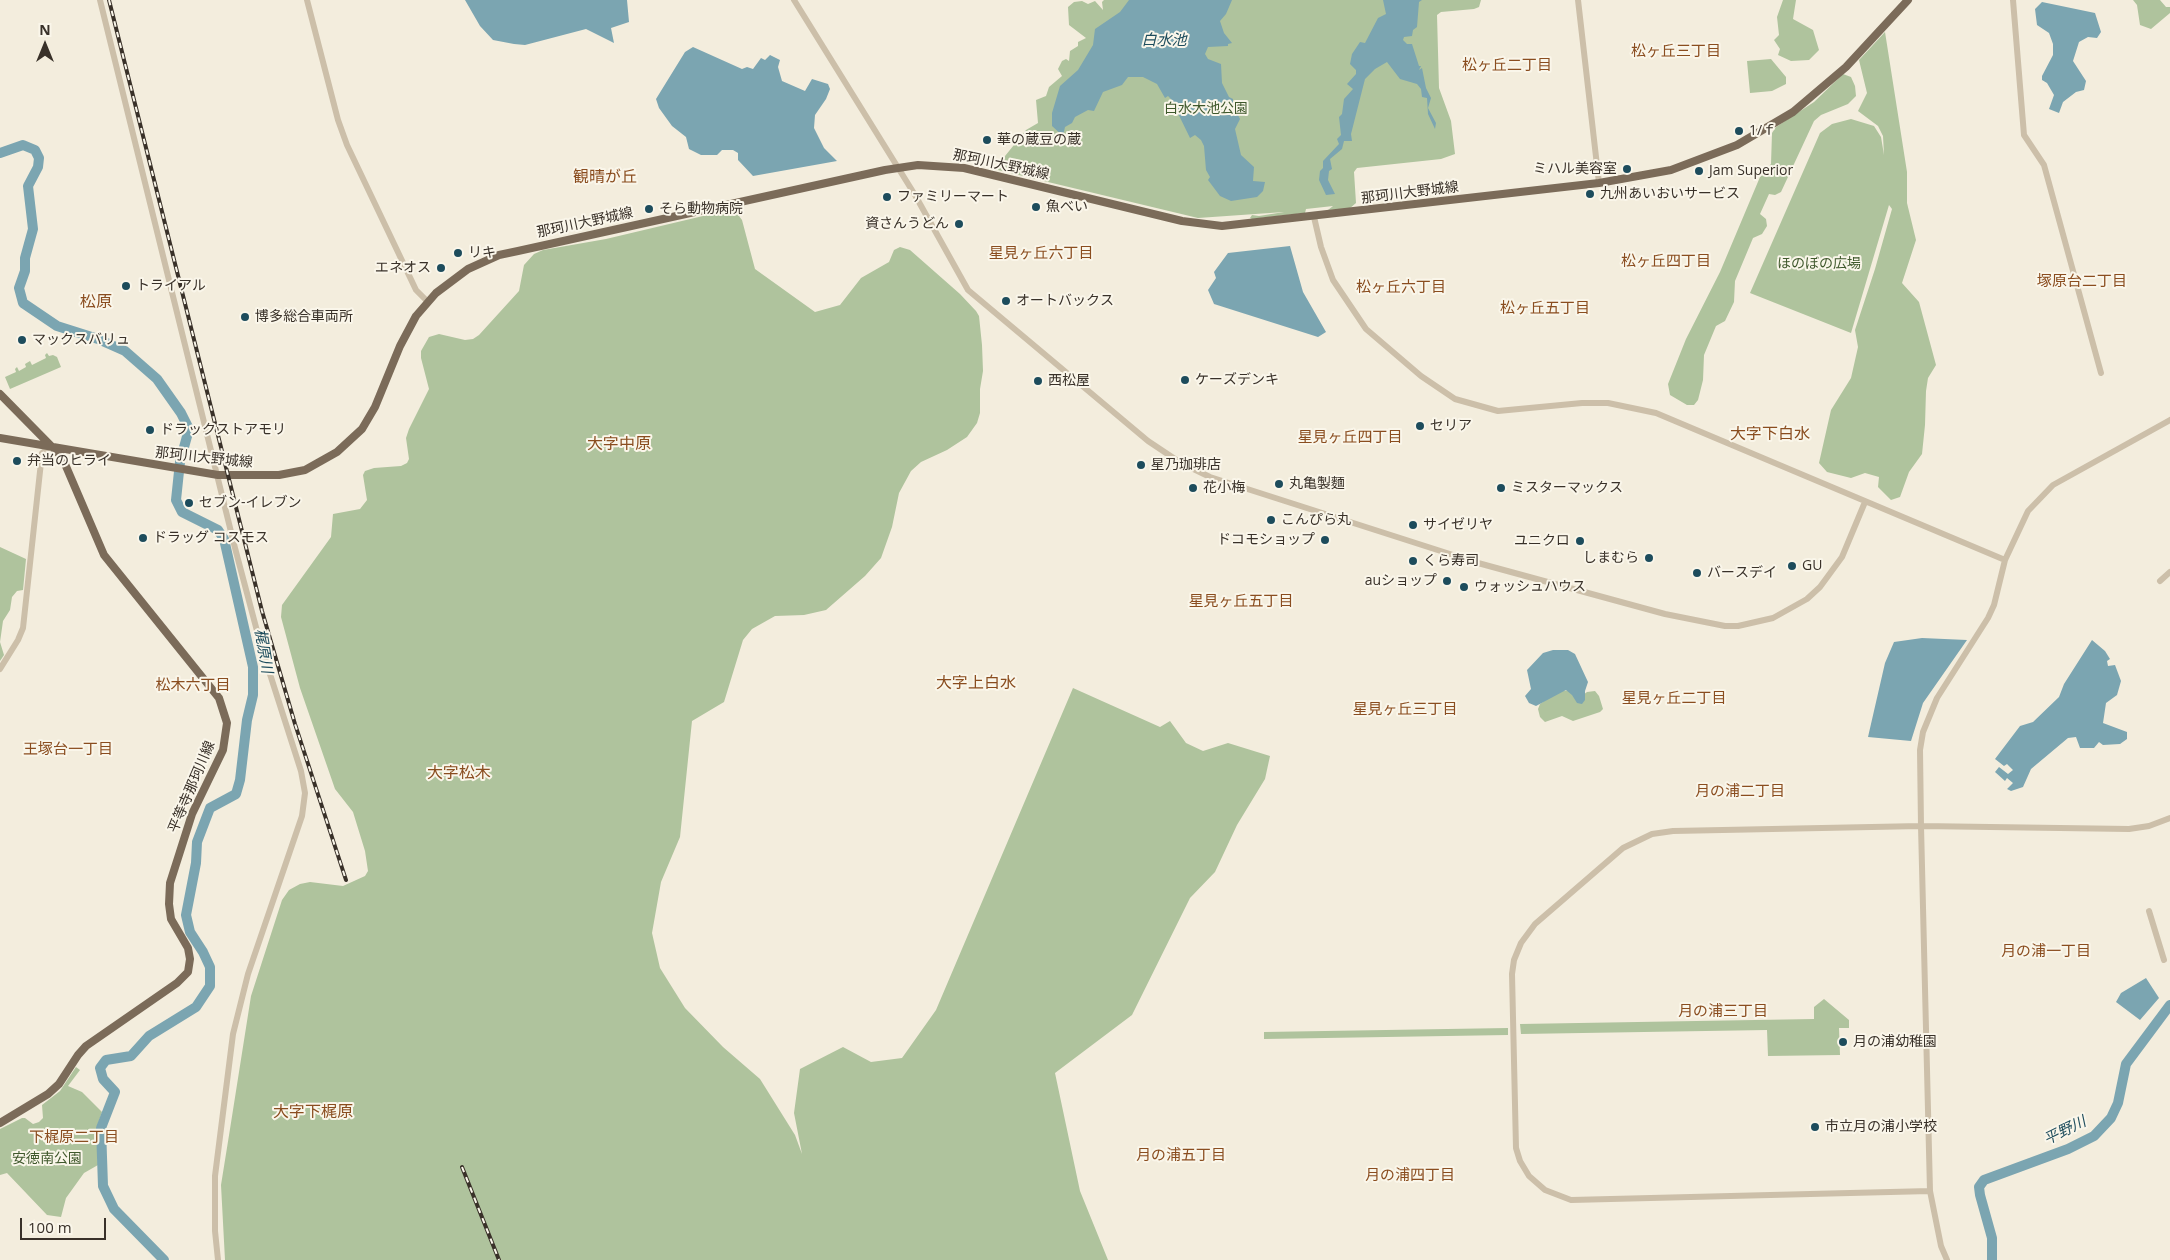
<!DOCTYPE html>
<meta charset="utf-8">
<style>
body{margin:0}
#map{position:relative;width:2170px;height:1260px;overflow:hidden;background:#f3eddd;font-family:"Open Sans",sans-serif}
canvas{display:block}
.north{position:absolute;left:20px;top:20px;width:50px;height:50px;-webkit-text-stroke:4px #faf6ea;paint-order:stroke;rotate:0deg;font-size:14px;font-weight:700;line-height:20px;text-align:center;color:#393129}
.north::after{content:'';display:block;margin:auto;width:18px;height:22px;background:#393129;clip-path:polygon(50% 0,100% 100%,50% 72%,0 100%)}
.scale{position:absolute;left:20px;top:1218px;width:86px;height:22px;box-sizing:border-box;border:2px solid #393129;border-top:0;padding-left:6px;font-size:15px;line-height:18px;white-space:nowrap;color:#393129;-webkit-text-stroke:4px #faf6ea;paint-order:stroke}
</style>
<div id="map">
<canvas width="2170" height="1260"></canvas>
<div class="north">N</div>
<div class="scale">100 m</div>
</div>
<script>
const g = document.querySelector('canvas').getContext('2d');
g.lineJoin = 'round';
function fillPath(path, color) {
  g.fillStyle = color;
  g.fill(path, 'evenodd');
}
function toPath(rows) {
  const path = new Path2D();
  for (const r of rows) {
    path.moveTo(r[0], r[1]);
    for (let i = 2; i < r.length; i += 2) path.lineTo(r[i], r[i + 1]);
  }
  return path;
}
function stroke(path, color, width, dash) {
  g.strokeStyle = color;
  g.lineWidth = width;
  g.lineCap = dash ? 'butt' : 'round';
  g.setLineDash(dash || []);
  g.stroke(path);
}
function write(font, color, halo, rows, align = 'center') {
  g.font = font + ' "Open Sans","Noto Sans JP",sans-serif';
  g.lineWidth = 4;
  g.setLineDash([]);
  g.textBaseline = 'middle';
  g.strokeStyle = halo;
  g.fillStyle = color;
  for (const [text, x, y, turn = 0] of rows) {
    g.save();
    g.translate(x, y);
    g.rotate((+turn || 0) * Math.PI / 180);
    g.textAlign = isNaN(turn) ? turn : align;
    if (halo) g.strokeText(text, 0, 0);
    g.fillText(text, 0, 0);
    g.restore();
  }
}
const green = toPath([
 [1104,0,1481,0,1479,7,1474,9,1441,12,1437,15,1439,88,1451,121,1455,154,1441,159,1357,168,1354,172,1356,203,1349,209,1328,210,1333,206,1306,209,1305,213,1252,219,1250,218,1252,215,1259,216,1284,212,1198,218,998,170,997,167,1001,161,1026,130,1038,123,1036,100,1046,96,1049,87,1062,76,1058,69,1062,61,1066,59,1069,61,1070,51,1078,46,1078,42,1086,38,1069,25,1068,7,1074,2,1082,1,1088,4,1095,1,1103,10,1102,2],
 [1783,0,1796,0,1793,19,1813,30,1819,50,1809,60,1791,61,1778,55,1780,49,1774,40,1779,35,1777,17],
 [2133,0,2160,0,2166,7,2170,7,2170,13,2151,29,2140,25,2137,5],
 [1885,32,1907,172,1907,203,1916,240,1902,283,1919,302,1936,365,1928,378,1926,391,1925,425,1922,454,1909,472,1900,497,1891,500,1878,487,1879,477,1865,473,1851,478,1827,472,1819,463,1831,410,1851,378,1858,347,1855,330,1875,269,1892,209,1889,205,1851,333,1750,293,1820,133,1832,124,1851,119,1874,126,1881,137,1884,155,1883,136,1878,126,1858,111,1867,93,1859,60],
 [1771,59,1786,77,1786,84,1772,91,1750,93,1747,61],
 [1843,74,1851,77,1855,86,1856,96,1848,104,1821,115,1814,121,1781,192,1775,195,1769,194,1760,214,1766,219,1767,226,1762,234,1753,238,1735,281,1734,302,1725,321,1716,326,1704,355,1703,380,1698,400,1694,405,1687,405,1670,395,1668,384,1686,339,1720,272,1760,177,1771,164,1772,133,1776,127,1814,102],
 [724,211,736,212,742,220,755,269,815,312,840,305,861,278,889,262,894,250,900,247,910,250,960,294,976,311,979,316,982,345,983,371,980,389,980,413,977,423,967,437,947,450,921,462,911,471,899,493,892,527,881,558,865,576,826,610,804,615,775,616,752,629,743,640,724,702,692,721,680,837,661,882,652,933,660,968,685,1008,723,1047,760,1079,795,1135,802,1154,794,1113,800,1069,843,1047,871,1062,902,1058,936,1010,1073,688,1160,727,1170,721,1186,743,1203,751,1228,743,1270,756,1265,779,1237,825,1215,872,1190,898,1132,1015,1055,1073,1080,1191,1108,1260,225,1260,221,1185,230,1129,251,996,282,900,289,890,300,884,310,882,343,886,365,876,368,871,365,851,353,812,335,789,300,688,281,617,282,605,331,537,333,514,360,509,367,500,363,475,365,471,374,468,401,466,407,463,409,459,406,438,409,429,429,389,421,358,421,351,429,337,439,334,465,340,473,339,479,335,519,291,524,265,534,254,543,250,606,239],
 [47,353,49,356,53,355,57,357,61,367,10,389,5,377,16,372,15,369,17,367,19,371,26,367,25,364,30,361,32,365,46,358,45,355],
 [0,547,26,559,23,590,17,591,12,597,10,610,3,621,0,642,4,655,0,661],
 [1569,690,1579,698,1587,692,1595,691,1599,696,1603,709,1600,712,1573,721,1562,716,1545,722,1540,717,1538,709,1540,704,1557,692],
 [1824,999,1849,1020,1849,1028,1839,1028,1840,1055,1768,1056,1767,1030,1521,1034,1520,1024,1814,1019,1814,1007],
 [1508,1028,1508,1035,1264,1039,1264,1032],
 [76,1067,80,1070,68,1086,82,1092,102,1112,96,1129,98,1165,84,1173,66,1198,61,1217,47,1215,7,1173,0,1175,0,1129,22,1118,25,1118,33,1124,39,1122,43,1118,42,1105,60,1091]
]);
const water = toPath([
 [465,0,627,0,629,22,611,28,614,43,586,29,525,45,514,44,493,40,480,26],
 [1129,0,1232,0,1226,14,1220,21,1224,33,1232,43,1228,44,1228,46,1208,47,1205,54,1208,59,1221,64,1222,83,1229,97,1233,99,1233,105,1240,119,1235,129,1241,155,1254,167,1253,181,1265,182,1263,191,1257,197,1231,201,1220,196,1208,180,1210,177,1206,170,1204,146,1201,140,1195,135,1190,138,1171,99,1168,96,1165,98,1157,84,1143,77,1128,77,1122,85,1103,92,1094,111,1088,110,1075,117,1072,123,1065,127,1063,136,1052,126,1052,113,1060,86,1078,70,1093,45,1095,29,1120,12],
 [1383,0,1422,0,1419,2,1417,27,1413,30,1412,36,1404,37,1403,40,1407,44,1412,44,1419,66,1421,66,1419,70,1422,68,1426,88,1431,98,1428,108,1436,123,1435,129,1428,114,1427,98,1422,97,1421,89,1417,84,1400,79,1387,62,1375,69,1365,79,1351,134,1352,141,1344,141,1342,149,1330,159,1332,169,1329,171,1328,180,1335,194,1326,195,1319,180,1320,171,1323,168,1323,161,1339,144,1337,139,1341,135,1339,117,1342,114,1344,99,1353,89,1347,84,1356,74,1356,70,1350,64,1352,54,1360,42,1365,43,1378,18,1386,14],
 [2042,2,2095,13,2101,32,2097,38,2088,37,2079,42,2073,61,2086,81,2084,90,2076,92,2063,102,2059,113,2049,109,2054,95,2047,83,2042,80,2042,76,2053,55,2053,44,2049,33,2037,25,2035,9],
 [693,47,742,69,747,67,753,69,761,58,765,60,770,55,780,60,778,67,782,81,805,91,812,79,828,84,830,89,826,99,815,115,814,128,824,148,837,161,753,176,738,160,738,153,733,150,722,150,717,155,701,155,689,149,686,137,672,126,659,108,656,99,685,52],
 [1290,246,1303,292,1326,332,1318,337,1214,304,1208,290,1216,278,1214,272,1228,253],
 [1922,638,1967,640,1923,703,1911,741,1868,737,1885,663,1894,642],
 [2092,640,2105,651,2110,659,2107,661,2108,666,2115,665,2121,681,2117,695,2106,703,2103,723,2127,732,2127,739,2120,744,2103,745,2099,742,2094,748,2080,748,2076,737,2068,738,2031,769,2023,787,2011,791,2007,789,2013,783,2007,778,2005,781,1995,772,1999,767,2008,774,2013,770,2007,764,2004,766,1995,759,2020,726,2033,722,2059,697,2064,684],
 [1553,650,1568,650,1575,654,1588,682,1585,691,1585,700,1582,704,1577,703,1572,695,1566,690,1536,706,1529,703,1525,696,1531,689,1527,670,1543,653],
 [2146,978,2159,998,2140,1020,2116,1002,2121,993]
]);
const river = toPath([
 [0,153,23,145,35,150,39,158,38,167,28,186,33,229,25,258,25,271,19,288,23,303,57,326,98,339,125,351,157,379,181,413,189,429,180,462,176,500,182,512,218,530,224,539,253,667,253,695,247,720,240,780,236,794,210,808,197,842,196,863,186,915,190,932,203,952,210,967,210,986,196,1007,149,1036,131,1056,106,1060,100,1068,103,1079,115,1092,101,1128,103,1186,114,1209,164,1260],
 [1992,1260,1992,1238,1980,1195,1979,1187,1984,1180,2068,1149,2094,1136,2111,1118,2118,1103,2126,1064,2170,1005]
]);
const minor = toPath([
 [100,0,235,548,261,646,301,771,305,793,302,816,248,974,233,1034,215,1176,215,1231,218,1260],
 [307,0,338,120,347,145,416,290,427,301],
 [794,0,915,195,968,290,1148,441,1181,463,1210,477,1478,563,1665,614,1725,626,1738,626,1773,618,1807,599,1820,587,1842,557,1865,502],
 [1578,0,1599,183],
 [2013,0,2024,135,2044,165,2101,373],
 [1314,217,1321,247,1333,280,1366,329,1421,376,1455,399,1498,411,1582,403,1608,403,1656,413,2005,560],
 [2160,581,2170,572],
 [0,669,18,640,23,628,42,453,51,446],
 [2149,911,2164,960],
 [1930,1191,1571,1200,1545,1190,1529,1176,1520,1161,1516,1148,1512,974,1514,960,1521,943,1535,924,1623,848,1652,834,1673,831,1921,826,2129,829,2149,826,2170,818],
 [1947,1260,1941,1246,1930,1191,1921,826,1920,750,1923,732,1937,698,1988,618,1994,605,2005,560,2028,511,2053,485,2170,420]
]);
const major = toPath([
 [0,394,62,457,104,555,219,698,227,723,223,750,192,814,170,883,169,904,171,919,188,948,190,959,188,972,177,983,86,1046,78,1055,59,1084,48,1094,0,1123],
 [0,438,218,475,279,475,305,470,337,452,362,429,375,407,400,346,416,316,436,293,468,269,499,255,518,251,885,170,918,165,964,168,1182,221,1222,226,1599,183,1671,170,1737,145,1793,112,1846,67,1908,0]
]);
const rail = toPath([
 [109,0,262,611,295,724,346,880],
 [462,1167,499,1260]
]);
const markers = [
 [1739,131,5,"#1d4c5c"],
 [987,140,5,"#1d4c5c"],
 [1627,169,5,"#1d4c5c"],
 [1699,171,5,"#1d4c5c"],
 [1590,194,5,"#1d4c5c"],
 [887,197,5,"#1d4c5c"],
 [1036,207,5,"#1d4c5c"],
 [649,209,5,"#1d4c5c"],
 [959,224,5,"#1d4c5c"],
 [458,253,5,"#1d4c5c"],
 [441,268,5,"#1d4c5c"],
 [126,286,5,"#1d4c5c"],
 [1006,301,5,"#1d4c5c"],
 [245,317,5,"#1d4c5c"],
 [22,340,5,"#1d4c5c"],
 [1185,380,5,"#1d4c5c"],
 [1038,381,5,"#1d4c5c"],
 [1420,426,5,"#1d4c5c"],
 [150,430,5,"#1d4c5c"],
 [17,461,5,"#1d4c5c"],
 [1141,465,5,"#1d4c5c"],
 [1279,484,5,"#1d4c5c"],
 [1193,488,5,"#1d4c5c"],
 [1501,488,5,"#1d4c5c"],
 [189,503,5,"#1d4c5c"],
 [1271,520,5,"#1d4c5c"],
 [1413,525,5,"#1d4c5c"],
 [143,538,5,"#1d4c5c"],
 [1325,540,5,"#1d4c5c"],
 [1580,541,5,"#1d4c5c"],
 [1649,558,5,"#1d4c5c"],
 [1413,561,5,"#1d4c5c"],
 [1792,566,5,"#1d4c5c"],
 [1697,573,5,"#1d4c5c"],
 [1447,581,5,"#1d4c5c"],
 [1464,587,5,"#1d4c5c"],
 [1843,1042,5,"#1d4c5c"],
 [1815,1127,5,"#1d4c5c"]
];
const parkNames = [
 ["白水大池公園",1206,109],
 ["ほのぼの広場",1819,264],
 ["安徳南公園",47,1159]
];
const poiNames = [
 ["1/ｆ",1749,131],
 ["華の蔵豆の蔵",997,140],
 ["ミハル美容室",1617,169,"right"],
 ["Jam Superior",1709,171],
 ["九州あいおいサービス",1600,194],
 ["ファミリーマート",897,197],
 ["魚べい",1046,207],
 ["そら動物病院",659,209],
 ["資さんうどん",949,224,"right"],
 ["リキ",468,253],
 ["エネオス",431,268,"right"],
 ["トライアル",136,286],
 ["オートバックス",1016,301],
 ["博多総合車両所",255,317],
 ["マックスバリュ",32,340],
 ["ケーズデンキ",1195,380],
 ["西松屋",1048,381],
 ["セリア",1430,426],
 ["ドラックストアモリ",160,430],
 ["弁当のヒライ",27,461],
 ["星乃珈琲店",1151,465],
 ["丸亀製麵",1289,484],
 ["花小梅",1203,488],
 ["ミスターマックス",1511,488],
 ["セブン-イレブン",199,503],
 ["こんぴら丸",1281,520],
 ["サイゼリヤ",1423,525],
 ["ドラッグ コスモス",153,538],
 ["ドコモショップ",1315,540,"right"],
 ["ユニクロ",1570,541,"right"],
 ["しまむら",1639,558,"right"],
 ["くら寿司",1423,561],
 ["GU",1802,566],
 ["バースデイ",1707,573],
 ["auショップ",1437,581,"right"],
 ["ウォッシュハウス",1474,587],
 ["月の浦幼稚園",1853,1042],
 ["市立月の浦小学校",1825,1127]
];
const streetNames = [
 ["那珂川大野城線",1001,165,12],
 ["那珂川大野城線",1410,193,-7],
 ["那珂川大野城線",585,223,-12],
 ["那珂川大野城線",204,458,6],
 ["平等寺那珂川線",192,787,-67]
];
const waterNames = [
 ["白水池",1164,41],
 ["梶原川",263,651,80],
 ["平野川",2065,1131,-26]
];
const neighbourhoodNames = [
 ["松ヶ丘三丁目",1676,52],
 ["松ヶ丘二丁目",1507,66],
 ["星見ヶ丘六丁目",1041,254],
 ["松ヶ丘四丁目",1666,262],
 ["塚原台二丁目",2082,282],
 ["松ヶ丘六丁目",1401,288],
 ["松ヶ丘五丁目",1545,309],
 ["星見ヶ丘四丁目",1350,438],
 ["星見ヶ丘五丁目",1241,602],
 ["松木六丁目",193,686],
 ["星見ヶ丘二丁目",1674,699],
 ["星見ヶ丘三丁目",1405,710],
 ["王塚台一丁目",68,750],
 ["月の浦二丁目",1740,792],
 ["月の浦一丁目",2046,952],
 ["月の浦三丁目",1723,1012],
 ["下梶原二丁目",74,1138],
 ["月の浦五丁目",1181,1156],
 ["月の浦四丁目",1410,1176]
];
const quarterNames = [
 ["観晴が丘",605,177],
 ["松原",96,302],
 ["大字下白水",1770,434],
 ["大字中原",619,444],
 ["大字上白水",976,683],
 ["大字松木",459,773],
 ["大字下梶原",313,1112]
];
fillPath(green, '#afc39d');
fillPath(water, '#7ba5b1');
stroke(river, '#7ba5b1', 10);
stroke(minor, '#ccbfa9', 6);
stroke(major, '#7b6b59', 8);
stroke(rail, '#393129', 4);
stroke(rail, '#faf6ea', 2, [5.5]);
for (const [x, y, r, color] of markers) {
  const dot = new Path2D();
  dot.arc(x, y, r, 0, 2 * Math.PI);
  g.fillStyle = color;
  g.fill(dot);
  stroke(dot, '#faf6ea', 2);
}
write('14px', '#3f582c', '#faf6ea', parkNames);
write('14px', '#393129', '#faf6ea', poiNames, 'left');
write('14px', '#393129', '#faf6ea', streetNames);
write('italic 15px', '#1d4c5c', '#faf6ea', waterNames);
write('15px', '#8a4d1f', '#faf6ea', neighbourhoodNames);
write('16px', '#8a4d1f', '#faf6ea', quarterNames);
</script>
